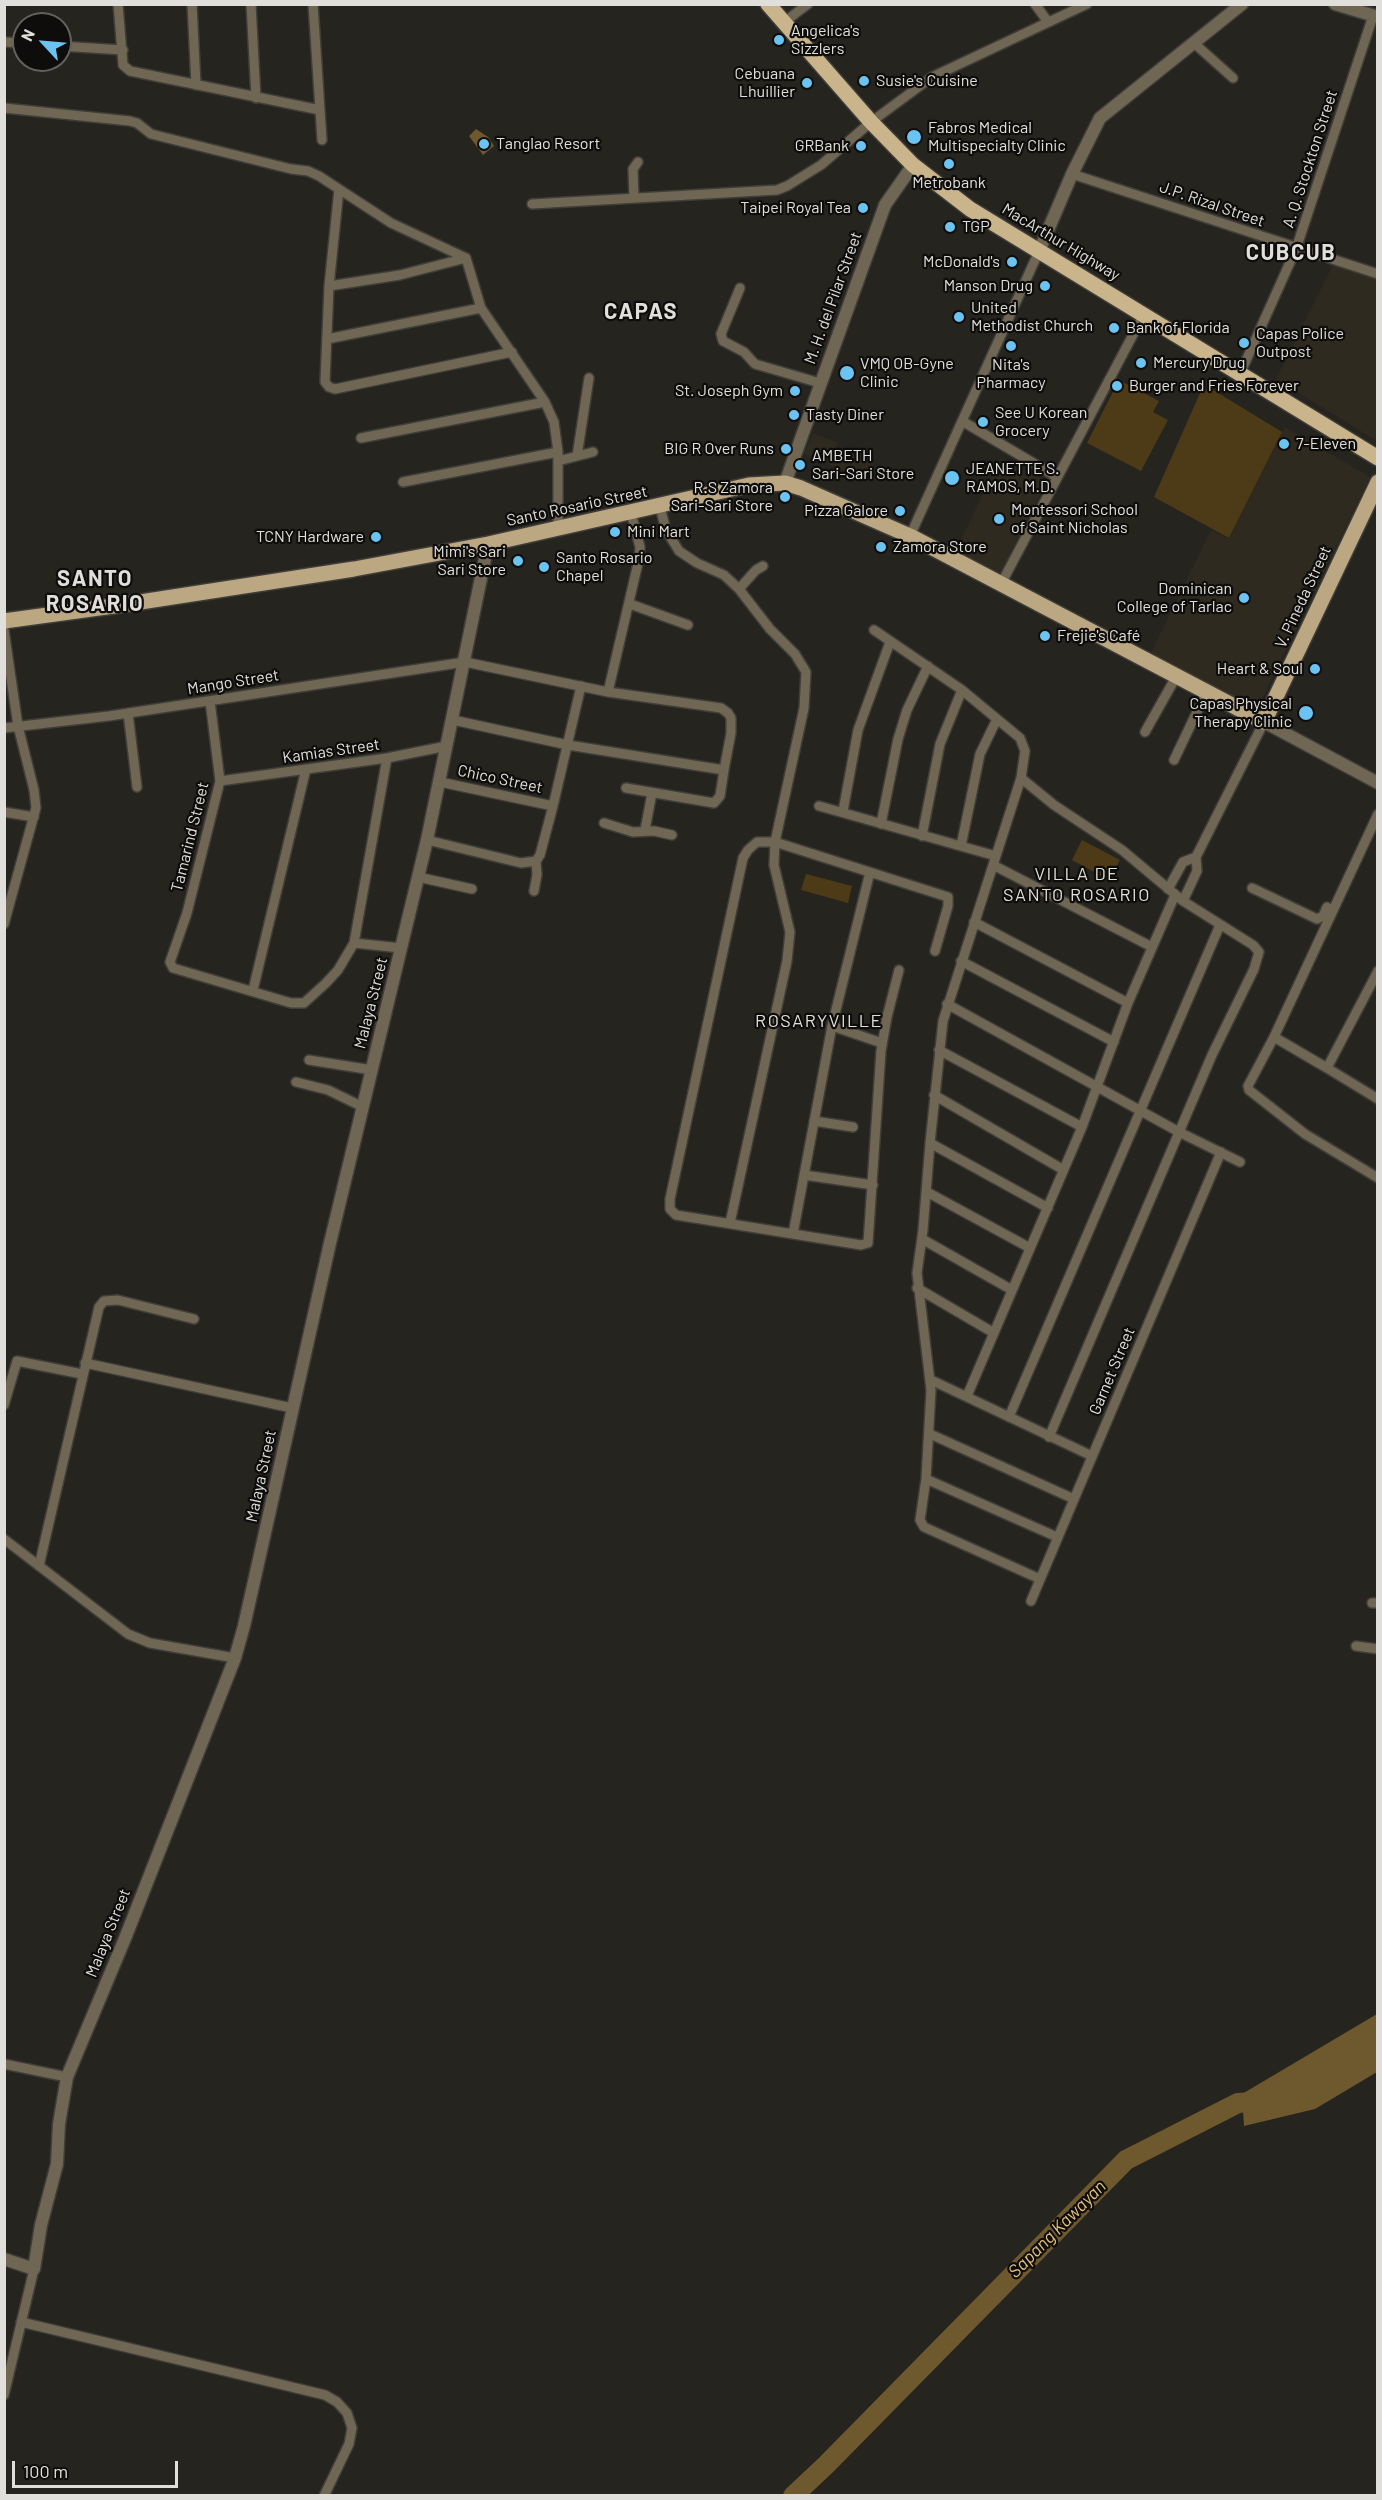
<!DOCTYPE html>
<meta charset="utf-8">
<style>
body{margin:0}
#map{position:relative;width:1382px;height:2500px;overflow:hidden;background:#26241f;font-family:Barlow,sans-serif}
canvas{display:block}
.frame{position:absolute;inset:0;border:6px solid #e0dfdb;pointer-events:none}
.north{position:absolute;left:12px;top:12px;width:60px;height:60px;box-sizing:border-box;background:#0e0d0b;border:2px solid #62615e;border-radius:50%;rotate:296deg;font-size:16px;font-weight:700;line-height:24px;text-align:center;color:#e0dfdb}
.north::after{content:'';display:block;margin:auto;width:21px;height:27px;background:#6bc3f2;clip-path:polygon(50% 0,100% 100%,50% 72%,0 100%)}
.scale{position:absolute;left:12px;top:2461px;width:166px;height:27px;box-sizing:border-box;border:3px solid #e0dfdb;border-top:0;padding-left:8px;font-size:18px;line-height:21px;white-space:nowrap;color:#e0dfdb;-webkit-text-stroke:4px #0e0d0b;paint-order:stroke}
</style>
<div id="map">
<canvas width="1382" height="2500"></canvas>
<div class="frame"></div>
<div class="north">N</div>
<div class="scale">100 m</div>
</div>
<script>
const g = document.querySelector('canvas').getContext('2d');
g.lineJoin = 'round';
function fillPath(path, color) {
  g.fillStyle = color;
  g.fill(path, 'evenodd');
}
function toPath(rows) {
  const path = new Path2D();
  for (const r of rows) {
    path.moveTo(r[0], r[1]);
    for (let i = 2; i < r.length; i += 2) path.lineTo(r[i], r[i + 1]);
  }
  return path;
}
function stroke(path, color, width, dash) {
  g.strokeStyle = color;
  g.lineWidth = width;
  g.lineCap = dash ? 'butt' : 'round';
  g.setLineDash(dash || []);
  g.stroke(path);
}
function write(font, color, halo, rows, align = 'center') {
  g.font = font + ' Barlow,sans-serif';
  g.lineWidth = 4.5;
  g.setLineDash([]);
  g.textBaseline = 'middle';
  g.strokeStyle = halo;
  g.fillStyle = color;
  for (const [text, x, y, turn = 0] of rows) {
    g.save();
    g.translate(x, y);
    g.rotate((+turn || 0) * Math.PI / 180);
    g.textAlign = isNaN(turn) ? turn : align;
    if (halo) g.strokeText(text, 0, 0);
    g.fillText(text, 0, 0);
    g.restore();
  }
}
const built = toPath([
 [1333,265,1377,278,1377,441,1276,379],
 [1285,427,1370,477,1257,709,1149,657,1211,530,1229,539],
 [813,433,838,443,836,448,874,464,867,480,804,454],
 [1000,459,1047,481,997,580,952,558]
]);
const green = toPath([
 [1119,380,1159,401,1153,412,1168,420,1141,471,1087,443],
 [1210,388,1282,432,1229,538,1154,497,1200,393],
 [1082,840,1120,860,1109,880,1072,860],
 [806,874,852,886,848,903,801,890]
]);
const water = toPath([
 [476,129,488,137,494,146,483,155,469,136],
 [1377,2014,1377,2072,1315,2109,1244,2126,1242,2094]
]);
const river = toPath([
 [793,2496,826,2465,1126,2160,1238,2103,1270,2101]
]);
const minor = toPath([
 [118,4,123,65,130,71,320,110],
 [192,4,196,85],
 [251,4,256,98],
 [313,4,322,140],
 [1035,4,1048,22],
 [783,23,808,4],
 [4,42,24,43],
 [1195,44,1233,78],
 [60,46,123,50],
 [4,108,130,121,137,123,151,134,291,169,308,171,319,176,391,223,466,258,481,308,545,402,554,422,558,452,558,528],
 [1072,174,1378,274],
 [339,189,329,286,325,382,329,387,335,389,512,352],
 [634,198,633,169,638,162],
 [532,204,777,190,787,186,821,165,871,122,932,77,1087,4],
 [329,286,400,275,466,258],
 [740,288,721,334,723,341,744,352,755,364,820,383],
 [327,339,481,308],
 [1240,374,1296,249,1373,16],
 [962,421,1057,477],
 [361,438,545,402],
 [577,456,589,378],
 [558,461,593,452],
 [403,482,558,452],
 [660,507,666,530,679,551,697,563,724,575,739,589,770,629,795,654,806,672,804,708,775,842,774,865,790,932,787,961,730,1223],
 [910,536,1040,249],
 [1001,584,1144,314],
 [739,589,756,570,763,566],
 [630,604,688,625],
 [4,630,18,726,34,790,36,808,4,924],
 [874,630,962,690,1020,738,1025,751,1021,778,943,1021,930,1143,923,1230,917,1273,931,1390,926,1479,920,1520,924,1527,1040,1579],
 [210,701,220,781,187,913,170,962,173,968,291,1003,304,1003,326,983,338,970,354,943,387,758],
 [128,713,137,787],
 [453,720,568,745,724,770,731,733,731,718,728,713,721,708,608,692,639,559,640,547,631,513],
 [4,728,109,716,465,662,608,692],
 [1145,732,1176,677],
 [1174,760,1206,693],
 [1021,778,1054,805,1122,850,1183,901,1253,945,1259,952,1254,969,1212,1055,1049,1437],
 [220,781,387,758,447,746],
 [440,782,553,806],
 [626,788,714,803,720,796,724,770],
 [819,806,996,856],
 [843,811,858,730,890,642],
 [4,812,34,817],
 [1378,814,1274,1037,1327,1068,1378,971],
 [604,823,633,832,654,831,672,835],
 [881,824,898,739,907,710,928,666],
 [645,830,652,793],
 [922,836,940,744,962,690],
 [427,840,521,863,536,861,540,855,553,806,581,686],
 [961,846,980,754,997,719],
 [993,865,1152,947],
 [418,877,472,889],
 [1252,888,1317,919,1323,916,1327,907],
 [1168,889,1183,862,1196,857],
 [534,891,537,875,536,861],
 [1183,901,1197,871,1196,857,1264,722],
 [974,922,1128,1003],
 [354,943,401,948],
 [961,961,1114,1042],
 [899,970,887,1017,881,1051,868,1243,861,1245,676,1215,670,1209,670,1199,743,858,748,850,757,842,775,842,948,897,948,906,935,951],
 [253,990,306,769],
 [947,1004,1179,1132,1240,1162],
 [832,1026,882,1043],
 [1274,1037,1248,1086,1249,1090,1305,1134,1378,1178],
 [939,1050,1082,1127],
 [309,1060,372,1070],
 [1327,1068,1378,1099],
 [296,1082,328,1090,363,1107],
 [934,1095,1062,1169],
 [814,1121,853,1127],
 [930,1143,1048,1208],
 [804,1175,873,1185],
 [927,1192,1030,1248],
 [793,1234,832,1026,870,872],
 [922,1239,1012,1290],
 [917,1288,994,1333],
 [85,1363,292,1408],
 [931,1380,1092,1456],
 [967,1396,1082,1127,1128,1003,1175,895],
 [4,1405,17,1361,82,1374],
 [1009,1417,1220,925],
 [930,1434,1074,1499],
 [926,1479,1057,1537],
 [4,1539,128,1634,150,1643,235,1658],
 [39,1566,99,1307,104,1301,118,1300,194,1319],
 [1031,1601,1221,1152],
 [1372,1603,1378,1603],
 [1356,1646,1378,1649],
 [4,2064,67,2077],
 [21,2322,325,2395,337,2402,347,2413,352,2428,349,2444,324,2496],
 [4,2395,34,2269]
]);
const tertiary = toPath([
 [1335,4,1378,17],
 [1040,249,1072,174,1100,118,1242,4],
 [785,483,885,205,913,165],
 [1264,722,1378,783],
 [4,2259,34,2269,41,2225,57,2164,59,2124,67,2077,126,1936,235,1658,244,1626,330,1243,427,840,488,544]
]);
const primary = toPath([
 [4,621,121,605,354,569,488,544,749,485,785,483,801,488,910,536,1264,722,1378,482]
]);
const trunk = toPath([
 [768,4,871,122,913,165,970,209,1378,458]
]);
const markers = [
 [779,40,6,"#6bc3f2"],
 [864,81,6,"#6bc3f2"],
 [807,83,6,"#6bc3f2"],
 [914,137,8,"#6bc3f2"],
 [484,144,6,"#6bc3f2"],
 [861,146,6,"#6bc3f2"],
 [949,164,6,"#6bc3f2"],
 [863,208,6,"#6bc3f2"],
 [950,227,6,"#6bc3f2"],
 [1012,262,6,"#6bc3f2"],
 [1045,286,6,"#6bc3f2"],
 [959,317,6,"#6bc3f2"],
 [1114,328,6,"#6bc3f2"],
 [1244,343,6,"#6bc3f2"],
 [1011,346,6,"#6bc3f2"],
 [1141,363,6,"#6bc3f2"],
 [847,373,8,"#6bc3f2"],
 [1117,386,6,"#6bc3f2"],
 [795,391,6,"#6bc3f2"],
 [794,415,6,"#6bc3f2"],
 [983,422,6,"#6bc3f2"],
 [1284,444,6,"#6bc3f2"],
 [786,449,6,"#6bc3f2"],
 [800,465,6,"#6bc3f2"],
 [952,478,8,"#6bc3f2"],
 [785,497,6,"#6bc3f2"],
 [900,511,6,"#6bc3f2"],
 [999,519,6,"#6bc3f2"],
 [615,532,6,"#6bc3f2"],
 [376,537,6,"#6bc3f2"],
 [881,547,6,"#6bc3f2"],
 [518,561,6,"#6bc3f2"],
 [544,567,6,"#6bc3f2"],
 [1244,598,6,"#6bc3f2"],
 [1045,636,6,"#6bc3f2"],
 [1315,669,6,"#6bc3f2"],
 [1306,713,8,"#6bc3f2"]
];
const poiNames = [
 ["Angelica's",791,31],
 ["Sizzlers",791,49],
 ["Cebuana",795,74,"right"],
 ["Lhuillier",795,92,"right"],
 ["Susie's Cuisine",876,81],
 ["Fabros Medical",928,128],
 ["Multispecialty Clinic",928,146],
 ["Tanglao Resort",496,144],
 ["GRBank",849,146,"right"],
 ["Metrobank",949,183,"center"],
 ["Taipei Royal Tea",851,208,"right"],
 ["TGP",962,227],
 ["McDonald's",1000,262,"right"],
 ["Manson Drug",1033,286,"right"],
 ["United",971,308],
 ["Methodist Church",971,326],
 ["Bank of Florida",1126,328],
 ["Capas Police",1256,334],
 ["Outpost",1256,352],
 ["Mercury Drug",1153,363],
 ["VMQ OB-Gyne",860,364],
 ["Clinic",860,382],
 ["Nita's",1011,365,"center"],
 ["Pharmacy",1011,383,"center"],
 ["Burger and Fries Forever",1129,386],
 ["St. Joseph Gym",783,391,"right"],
 ["See U Korean",995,413],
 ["Grocery",995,431],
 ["Tasty Diner",806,415],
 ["7-Eleven",1296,444],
 ["BIG R Over Runs",774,449,"right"],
 ["AMBETH",812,456],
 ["Sari-Sari Store",812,474],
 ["JEANETTE S.",966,469],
 ["RAMOS, M.D.",966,487],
 ["R.S Zamora",773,488,"right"],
 ["Sari-Sari Store",773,506,"right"],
 ["Montessori School",1011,510],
 ["of Saint Nicholas",1011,528],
 ["Pizza Galore",888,511,"right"],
 ["Mini Mart",627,532],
 ["TCNY Hardware",364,537,"right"],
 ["Zamora Store",893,547],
 ["Mimi's Sari",506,552,"right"],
 ["Sari Store",506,570,"right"],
 ["Santo Rosario",556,558],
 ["Chapel",556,576],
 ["Dominican",1232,589,"right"],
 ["College of Tarlac",1232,607,"right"],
 ["Frejie's Café",1057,636],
 ["Heart & Soul",1303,669,"right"],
 ["Capas Physical",1292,704,"right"],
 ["Therapy Clinic",1292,722,"right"]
];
const streetNames = [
 ["A. Q. Stockton Street",1310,159,-72],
 ["J.P. Rizal Street",1212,204,19],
 ["MacArthur Highway",1061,242,31],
 ["M. H. del Pilar Street",833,298,-70],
 ["Santo Rosario Street",577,506,-12],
 ["V. Pineda Street",1303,597,-65],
 ["Mango Street",233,682,-9],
 ["Kamias Street",331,751,-8],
 ["Chico Street",500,779,12],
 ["Tamarind Street",190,837,-76],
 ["Malaya Street",371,1003,-76],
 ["Garnet Street",1112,1371,-67],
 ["Malaya Street",261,1476,-78],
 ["Malaya Street",108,1933,-68]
];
const neighbourhoodNames = [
 ["VILLA DE",1077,874],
 ["SANTO ROSARIO",1077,895],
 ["ROSARYVILLE",819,1021]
];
const waterNames = [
 ["Sapang Kawayan",1057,2229,-45]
];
const districtNames = [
 ["CUBCUB",1291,253],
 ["CAPAS",641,312],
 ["SANTO",95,579],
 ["ROSARIO",95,604]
];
fillPath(built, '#2f2a1f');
fillPath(green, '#4d3b17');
fillPath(water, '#6e592e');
stroke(river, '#6e592e', 20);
stroke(minor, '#403e39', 12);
stroke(tertiary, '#403e39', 15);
stroke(primary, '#403e39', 18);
stroke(trunk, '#403e39', 18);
stroke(minor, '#6f6654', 9);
stroke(tertiary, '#6f6654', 12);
stroke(primary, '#bba782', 15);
stroke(trunk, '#cab48b', 15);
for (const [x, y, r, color] of markers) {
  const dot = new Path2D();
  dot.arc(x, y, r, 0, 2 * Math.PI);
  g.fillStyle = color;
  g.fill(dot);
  stroke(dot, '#0e0d0b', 2);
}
write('16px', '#e0dfdb', '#0e0d0b', poiNames, 'left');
write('16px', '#e0dfdb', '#0e0d0b', streetNames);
g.letterSpacing = '1.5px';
write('18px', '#e0dfdb', '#0e0d0b', neighbourhoodNames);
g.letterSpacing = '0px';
write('italic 18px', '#e5c27d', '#0e0d0b', waterNames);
g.letterSpacing = '1.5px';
write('bold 22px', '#e0dfdb', '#0e0d0b', districtNames);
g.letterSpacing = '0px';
</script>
